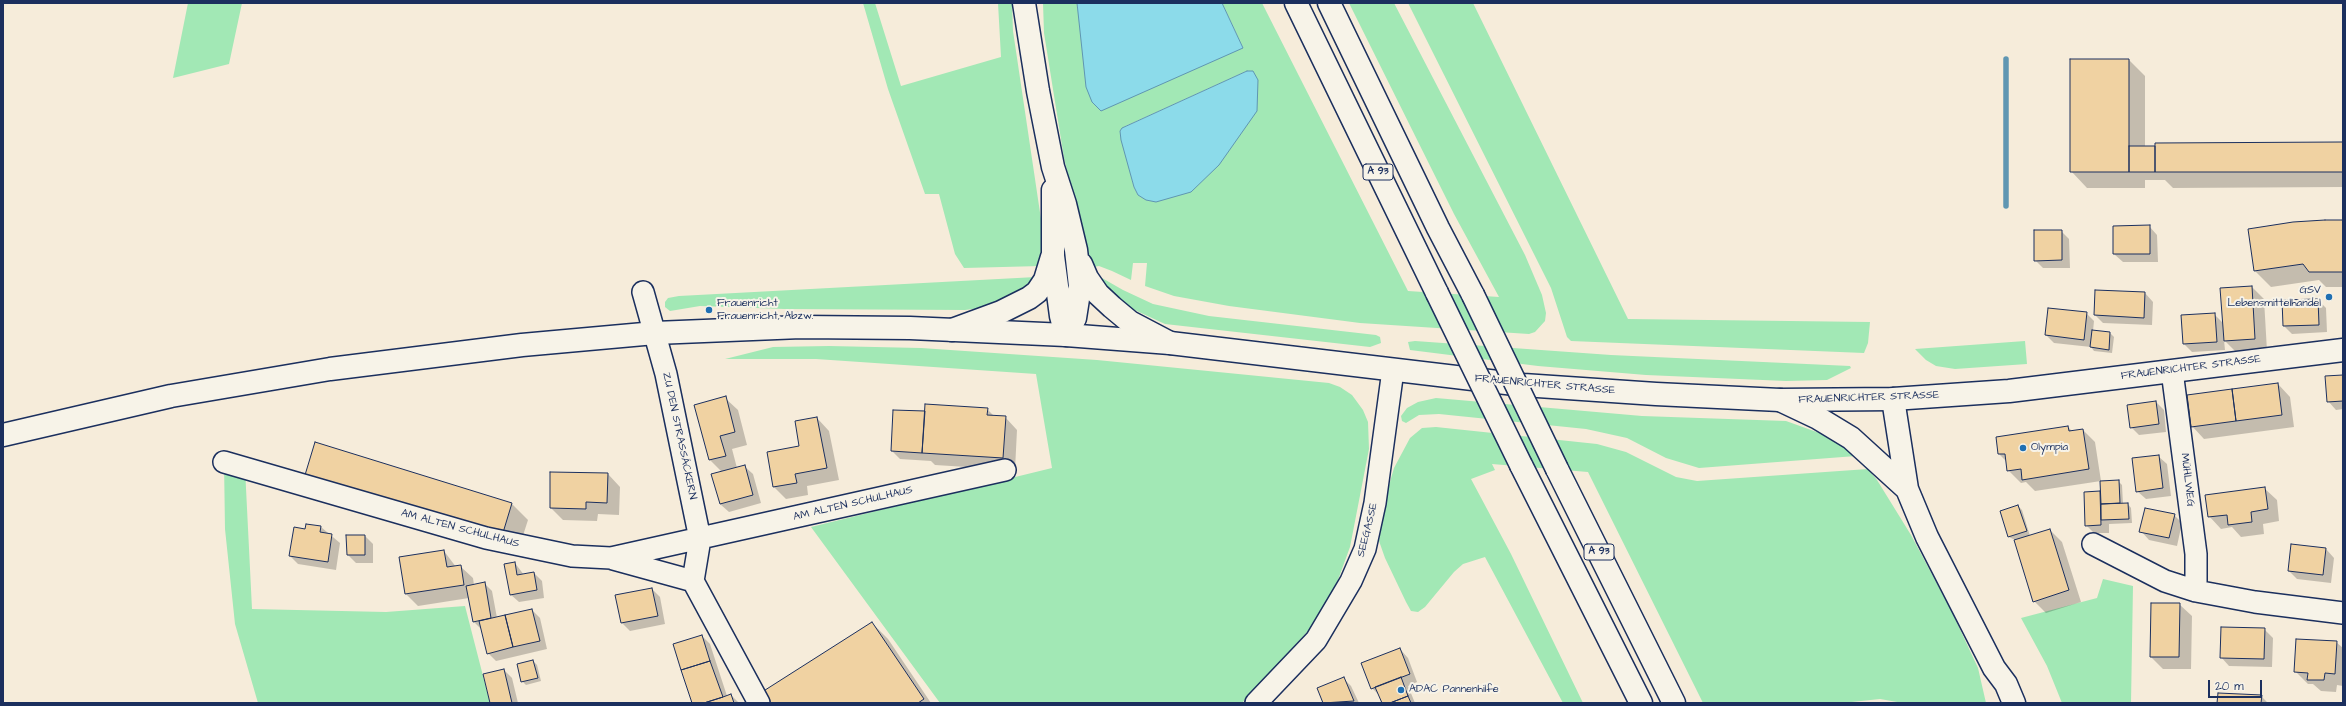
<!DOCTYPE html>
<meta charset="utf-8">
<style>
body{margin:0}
#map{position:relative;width:2346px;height:706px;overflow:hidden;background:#f6ecda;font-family:"Architects Daughter",sans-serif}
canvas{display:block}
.frame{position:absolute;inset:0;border:4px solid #1b2f5e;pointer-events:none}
.scale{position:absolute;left:2208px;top:680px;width:54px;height:18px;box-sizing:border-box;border:2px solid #1b2f5e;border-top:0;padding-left:5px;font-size:12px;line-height:14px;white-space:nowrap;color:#1b2f5e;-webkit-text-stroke:3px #f7f3e8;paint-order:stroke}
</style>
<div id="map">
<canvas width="2346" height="706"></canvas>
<div class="frame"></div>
<div class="scale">20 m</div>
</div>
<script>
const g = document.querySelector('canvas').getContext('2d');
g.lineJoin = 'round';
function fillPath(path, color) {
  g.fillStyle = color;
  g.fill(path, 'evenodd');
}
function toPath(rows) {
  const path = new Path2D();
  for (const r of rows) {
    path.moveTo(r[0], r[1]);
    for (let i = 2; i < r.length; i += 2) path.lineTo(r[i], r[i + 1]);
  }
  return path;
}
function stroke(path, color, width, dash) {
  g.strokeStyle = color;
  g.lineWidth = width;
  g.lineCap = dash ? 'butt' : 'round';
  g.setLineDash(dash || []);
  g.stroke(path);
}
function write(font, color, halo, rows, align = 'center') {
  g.font = font + ' "Architects Daughter",sans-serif';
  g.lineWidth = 4;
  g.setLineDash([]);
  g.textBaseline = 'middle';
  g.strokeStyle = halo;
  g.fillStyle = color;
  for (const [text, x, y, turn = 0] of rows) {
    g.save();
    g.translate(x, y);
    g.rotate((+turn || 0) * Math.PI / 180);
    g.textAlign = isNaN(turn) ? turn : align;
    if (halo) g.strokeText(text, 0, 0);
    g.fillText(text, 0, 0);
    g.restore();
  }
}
const green = toPath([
 [188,3,242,3,229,64,173,78],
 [863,3,875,3,901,86,1001,57,998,3,1012,3,1013,31,1042,226,1041,266,964,268,955,254,939,194,925,194,888,89],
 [1043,3,1077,3,1077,9,1243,48,1222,3,1262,3,1408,291,1499,297,1454,214,1349,3,1394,3,1525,255,1542,295,1546,313,1545,321,1535,332,1529,334,1360,323,1229,306,1174,296,1145,286,1147,263,1133,263,1131,280,1112,271,1099,266,1093,267,1085,246,1064,158,1044,33],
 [1247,71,1138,195,1134,187,1120,131,1126,126],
 [1408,3,1473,3,1628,319,1870,322,1868,343,1864,353,1571,341,1567,337,1551,288],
 [1036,277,1032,284,996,306,965,310,784,309,700,306,670,311,665,307,665,302,668,298,679,296],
 [1102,278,1123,290,1153,304,1209,316,1376,335,1380,337,1381,343,1370,347,1165,324,1126,306,1098,279],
 [1415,341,1611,355,1850,366,1851,368,1827,380,1786,381,1646,375,1538,366,1410,350,1408,342],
 [2025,341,2027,364,1955,369,1936,366,1926,360,1915,349],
 [829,346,921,348,1097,360,1329,383,1340,387,1352,395,1363,410,1368,422,1369,449,1350,547,1335,588,1318,620,1242,703,940,703,811,527,1052,468,1036,374,816,359,725,359,773,347],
 [1436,398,1642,416,1786,421,1825,435,1847,448,1856,456,1699,468,1666,458,1627,438,1586,429,1439,414,1419,415,1406,423,1402,421,1401,416,1407,408,1418,402],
 [1436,427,1597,444,1626,452,1676,477,1697,481,1868,469,1877,480,1911,535,1951,610,1978,668,1986,703,1903,703,1880,699,1842,703,1703,703,1588,472,1492,464,1495,470,1471,479,1511,554,1583,703,1563,703,1485,557,1463,564,1454,572,1425,607,1418,612,1411,611,1406,602,1385,558,1379,541,1387,492,1394,468,1410,438,1422,428],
 [224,462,245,468,252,609,386,612,465,606,490,703,258,703,235,624,225,529],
 [2103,579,2133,586,2131,703,2062,703,2047,666,2021,618,2097,598]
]);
const water = toPath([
 [1077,3,1222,3,1243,48,1101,111,1092,102,1086,87,1077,3],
 [1247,71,1253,71,1258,80,1257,111,1219,165,1191,192,1156,202,1146,200,1138,195,1134,187,1121,140,1120,131,1122,128,1247,71]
]);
const shadow = toPath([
 [2129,60,2145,76,2145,147,2343,143,2343,187,2173,188,2165,180,2145,180,2145,188,2087,188,2071,171],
 [2343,221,2343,287,2326,287,2319,280,2271,287,2255,271],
 [2149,226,2157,235,2158,262,2123,262,2114,254],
 [2061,231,2069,239,2070,268,2043,268,2035,260],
 [2252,287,2264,299,2267,351,2237,353,2224,340,2225,350,2192,352,2184,344,2182,316,2214,314,2223,323],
 [2145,293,2153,302,2152,325,2103,323,2095,315],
 [2318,300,2326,308,2327,332,2292,334,2284,326],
 [2086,313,2094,321,2093,331,2110,333,2114,337,2112,353,2094,351,2091,347,2054,343,2046,335],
 [2343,376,2343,409,2336,410,2328,401],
 [2278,384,2290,397,2294,427,2204,439,2192,426],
 [725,398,738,410,747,445,732,449,737,468,744,466,753,474,761,503,729,512,720,504,722,472,710,460,695,405],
 [2156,402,2164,410,2166,432,2139,435,2131,427],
 [987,409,994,416,1005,417,1017,430,1015,470,935,465,931,461,900,459,892,451],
 [817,418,829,431,839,480,807,486,808,495,786,499,774,487],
 [2068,427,2073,432,2083,430,2095,442,2101,481,2035,491,2026,482,2021,483,2008,470,2007,462,1999,454],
 [2158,456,2167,464,2171,496,2146,499,2137,491],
 [608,474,620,487,619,515,598,514,597,521,563,520,551,508],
 [2118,481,2122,485,2123,504,2128,504,2131,508,2132,523,2109,524,2109,533,2094,533,2086,525,2085,493,2101,492],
 [2264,488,2277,500,2279,521,2263,524,2264,534,2241,537,2232,527,2221,529,2209,516],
 [322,490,512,504,528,520,518,551],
 [2018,506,2022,510,2030,536,2050,530,2062,542,2081,602,2046,613,2034,601,2015,540,2009,537,2001,512],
 [2174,515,2182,523,2177,546,2149,540,2141,531],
 [321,527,340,543,336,570,298,564,290,556,306,530],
 [365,536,373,544,373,563,356,563,348,555],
 [2326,549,2334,558,2331,583,2297,579,2289,571],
 [444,551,456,567,460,566,473,578,474,585,484,583,492,591,497,618,532,610,540,618,547,649,496,661,488,653,482,630,474,622,469,598,418,606,406,594],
 [515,563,524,575,534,573,542,581,544,598,519,602,510,594],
 [652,589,660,597,665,624,630,631,622,623],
 [2179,604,2192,616,2191,669,2163,669,2151,657],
 [872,623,888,639,931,703,767,703],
 [2264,629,2273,638,2272,667,2229,666,2221,657],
 [702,636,710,644,727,696,731,695,739,703,693,703],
 [2336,642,2343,648,2343,686,2337,685,2336,692,2321,691,2313,684,2308,684,2295,671],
 [1400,649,1408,658,1417,682,1408,686,1415,703,1383,703,1379,695,1372,688],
 [533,661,537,665,541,681,526,685,522,681],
 [504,670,512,678,518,703,491,703],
 [1343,678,1351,686,1359,703,1325,703,1318,688],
 [2261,696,2268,703,2218,703]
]);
const stream = toPath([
 [2006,59,2006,206]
]);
const building = toPath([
 [2070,59,2129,59,2129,172,2070,172,2070,59],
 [2343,142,2343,172,2155,172,2155,143,2343,142],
 [2129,146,2155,146,2155,172,2129,172,2129,146],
 [2325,220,2343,220,2343,272,2309,272,2303,264,2254,271,2248,229,2293,222,2325,220],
 [2150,225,2150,254,2113,254,2113,226,2150,225],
 [2034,230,2062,230,2062,260,2034,261,2034,230],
 [2252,286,2255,339,2224,341,2220,288,2252,286],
 [2095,290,2145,292,2144,318,2094,315,2095,290],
 [2318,299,2319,325,2283,326,2282,300,2318,299],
 [2048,308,2087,312,2084,340,2045,335,2048,308],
 [2215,313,2217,342,2183,344,2181,315,2215,313],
 [2092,330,2110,332,2109,350,2090,347,2092,330],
 [2343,375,2343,401,2327,402,2325,376,2343,375],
 [2278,383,2282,415,2236,421,2232,389,2278,383],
 [2232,389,2236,421,2191,427,2187,395,2232,389],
 [726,396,735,432,720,436,726,456,709,460,694,405,726,396],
 [2156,401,2159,424,2130,428,2127,405,2156,401],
 [925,404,988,408,987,415,1006,416,1003,458,922,453,925,404],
 [893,410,925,411,922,453,891,451,893,410],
 [817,417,827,468,795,474,797,483,773,487,767,452,799,446,795,421,817,417],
 [2068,426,2069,431,2083,429,2089,469,2022,480,2021,469,2007,471,2005,454,1998,454,1996,437,2068,426],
 [315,442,512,503,502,536,305,475,315,442],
 [2159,455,2163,488,2136,492,2132,458,2159,455],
 [745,465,753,495,720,504,711,474,745,465],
 [550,472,608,473,607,503,586,502,586,509,550,508,550,472],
 [2119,480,2120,503,2101,504,2100,481,2119,480],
 [2265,487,2268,509,2251,512,2252,522,2228,525,2227,515,2208,517,2205,495,2265,487],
 [2100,491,2101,525,2085,526,2084,492,2100,491],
 [2128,503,2129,519,2101,520,2101,504,2128,503],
 [2018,505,2027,531,2008,537,2000,511,2018,505],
 [2145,508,2175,514,2169,538,2139,532,2145,508],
 [306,524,321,526,320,532,332,534,328,562,289,556,294,527,305,529,306,524],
 [2050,529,2069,590,2033,602,2014,540,2050,529],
 [346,535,365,535,365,555,347,555,346,535],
 [2291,544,2326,548,2323,575,2288,571,2291,544],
 [444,550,447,567,461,565,464,585,405,594,399,557,444,550],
 [515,562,517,575,534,572,537,590,510,595,504,564,515,562],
 [485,582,491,618,473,622,466,586,485,582],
 [652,588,658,616,621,623,615,595,652,588],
 [2151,603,2180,603,2179,657,2150,657,2151,603],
 [532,609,540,641,513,647,505,615,532,609],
 [505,615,513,647,487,654,479,621,505,615],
 [872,622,924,699,918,703,766,703,762,692,872,622],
 [2221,627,2265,628,2264,659,2220,658,2221,627],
 [702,635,710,661,681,670,673,644,702,635],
 [2296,639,2337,641,2335,674,2325,673,2324,680,2307,680,2308,673,2294,672,2296,639],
 [1400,648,1410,674,1371,689,1361,663,1400,648],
 [533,660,538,678,521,682,517,664,533,660],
 [710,661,723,697,704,703,692,703,681,670,710,661],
 [504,669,512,703,490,703,483,674,504,669],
 [1344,677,1354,701,1323,703,1317,688,1344,677],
 [1401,677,1408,696,1390,703,1382,703,1375,687,1401,677],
 [2218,693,2262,695,2261,703,2217,703,2218,693],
 [731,694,734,703,704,703,723,697,731,694],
 [1408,696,1411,703,1390,703,1408,696]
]);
const minor = toPath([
 [643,292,666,374,700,539,693,581],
 [2172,371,2196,554,2196,591],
 [224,462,486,538,572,556,611,558,1005,470],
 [2093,544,2165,581,2196,591,2255,602,2343,613],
 [613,559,693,581],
 [693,581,759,703],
 [1256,703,1316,640,1351,581,1365,549,1375,503,1393,370]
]);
const secondary = toPath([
 [3,435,171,396,330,369,522,345,655,333,801,327,910,328,1066,335,1170,343,1523,385,1656,394,1780,400,1893,399,2009,391,2343,350]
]);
const motorway = toPath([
 [1024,3,1038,91,1053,167,1065,204,1076,250,1080,286,1075,318,1066,335],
 [1296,3,1437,293],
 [1329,3,1438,228,1473,295],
 [1053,190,1053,256,1061,316,1066,335],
 [1081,264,1087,278,1098,294,1112,307,1130,322,1170,343],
 [952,330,1001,312,1029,298,1037,292,1045,280,1052,257],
 [1893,399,1907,489,1927,537,1994,668,2006,684,2014,703],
 [1780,400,1818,418,1851,438,1907,489],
 [1521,465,1641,703],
 [1557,469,1674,703]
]);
const motorwayBridge = toPath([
 [1437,293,1521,465],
 [1473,295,1557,469]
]);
const markers = [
 [2329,297,4,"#1f6fb2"],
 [709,310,4,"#1f6fb2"],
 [2023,448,4,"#1f6fb2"],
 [1401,690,4,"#1f6fb2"]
];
const shields = [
 [1378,172,30],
 [1599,552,30]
];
const shieldNames = [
 ["A 93",1378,172],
 ["A 93",1599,552]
];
const poiNames = [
 ["GSV",2321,291,"right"],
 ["Lebensmittelhandel",2321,304,"right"],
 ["Frauenricht",717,304],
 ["Frauenricht, Abzw.",717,317],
 ["Olympia",2031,448],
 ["ADAC Pannenhilfe",1409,690]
];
const streetNames = [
 ["FRAUENRICHTER STRASSE",2191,368,-7],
 ["FRAUENRICHTER STRASSE",1545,385,5],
 ["FRAUENRICHTER STRASSE",1869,398,-2],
 ["ZU DEN STRASSÄCKERN",679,436,78],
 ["MÜHLWEG",2187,480,83],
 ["AM ALTEN SCHULHAUS",853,504,-13],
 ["AM ALTEN SCHULHAUS",460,529,15],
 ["SEEGASSE",1368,530,-76]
];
fillPath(green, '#a2e8b5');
fillPath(water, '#8cdbea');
stroke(water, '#5f96b2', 1);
fillPath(shadow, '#0003');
stroke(stream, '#5f96b2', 5.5);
fillPath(building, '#f0d2a2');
stroke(building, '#1b2f5e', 1);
stroke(minor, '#1b2f5e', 24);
stroke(secondary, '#1b2f5e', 25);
stroke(motorway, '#1b2f5e', 25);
stroke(minor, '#f7f3e8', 21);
stroke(secondary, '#f7f3e8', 22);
stroke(motorway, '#f7f3e8', 22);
stroke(motorwayBridge, '#1b2f5e', 25, []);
stroke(motorwayBridge, '#f7f3e8', 22);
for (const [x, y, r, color] of markers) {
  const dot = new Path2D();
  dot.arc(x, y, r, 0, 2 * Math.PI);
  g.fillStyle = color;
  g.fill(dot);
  stroke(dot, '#f7f3e8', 1.5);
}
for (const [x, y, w] of shields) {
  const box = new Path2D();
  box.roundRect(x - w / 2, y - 8, w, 16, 3);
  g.fillStyle = '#f7f3e8';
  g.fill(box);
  stroke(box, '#1b2f5e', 1);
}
write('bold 10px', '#1b2f5e', null, shieldNames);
write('11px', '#1b2f5e', '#f7f3e8', poiNames, 'left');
write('11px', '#1b2f5e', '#f7f3e8', streetNames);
</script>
